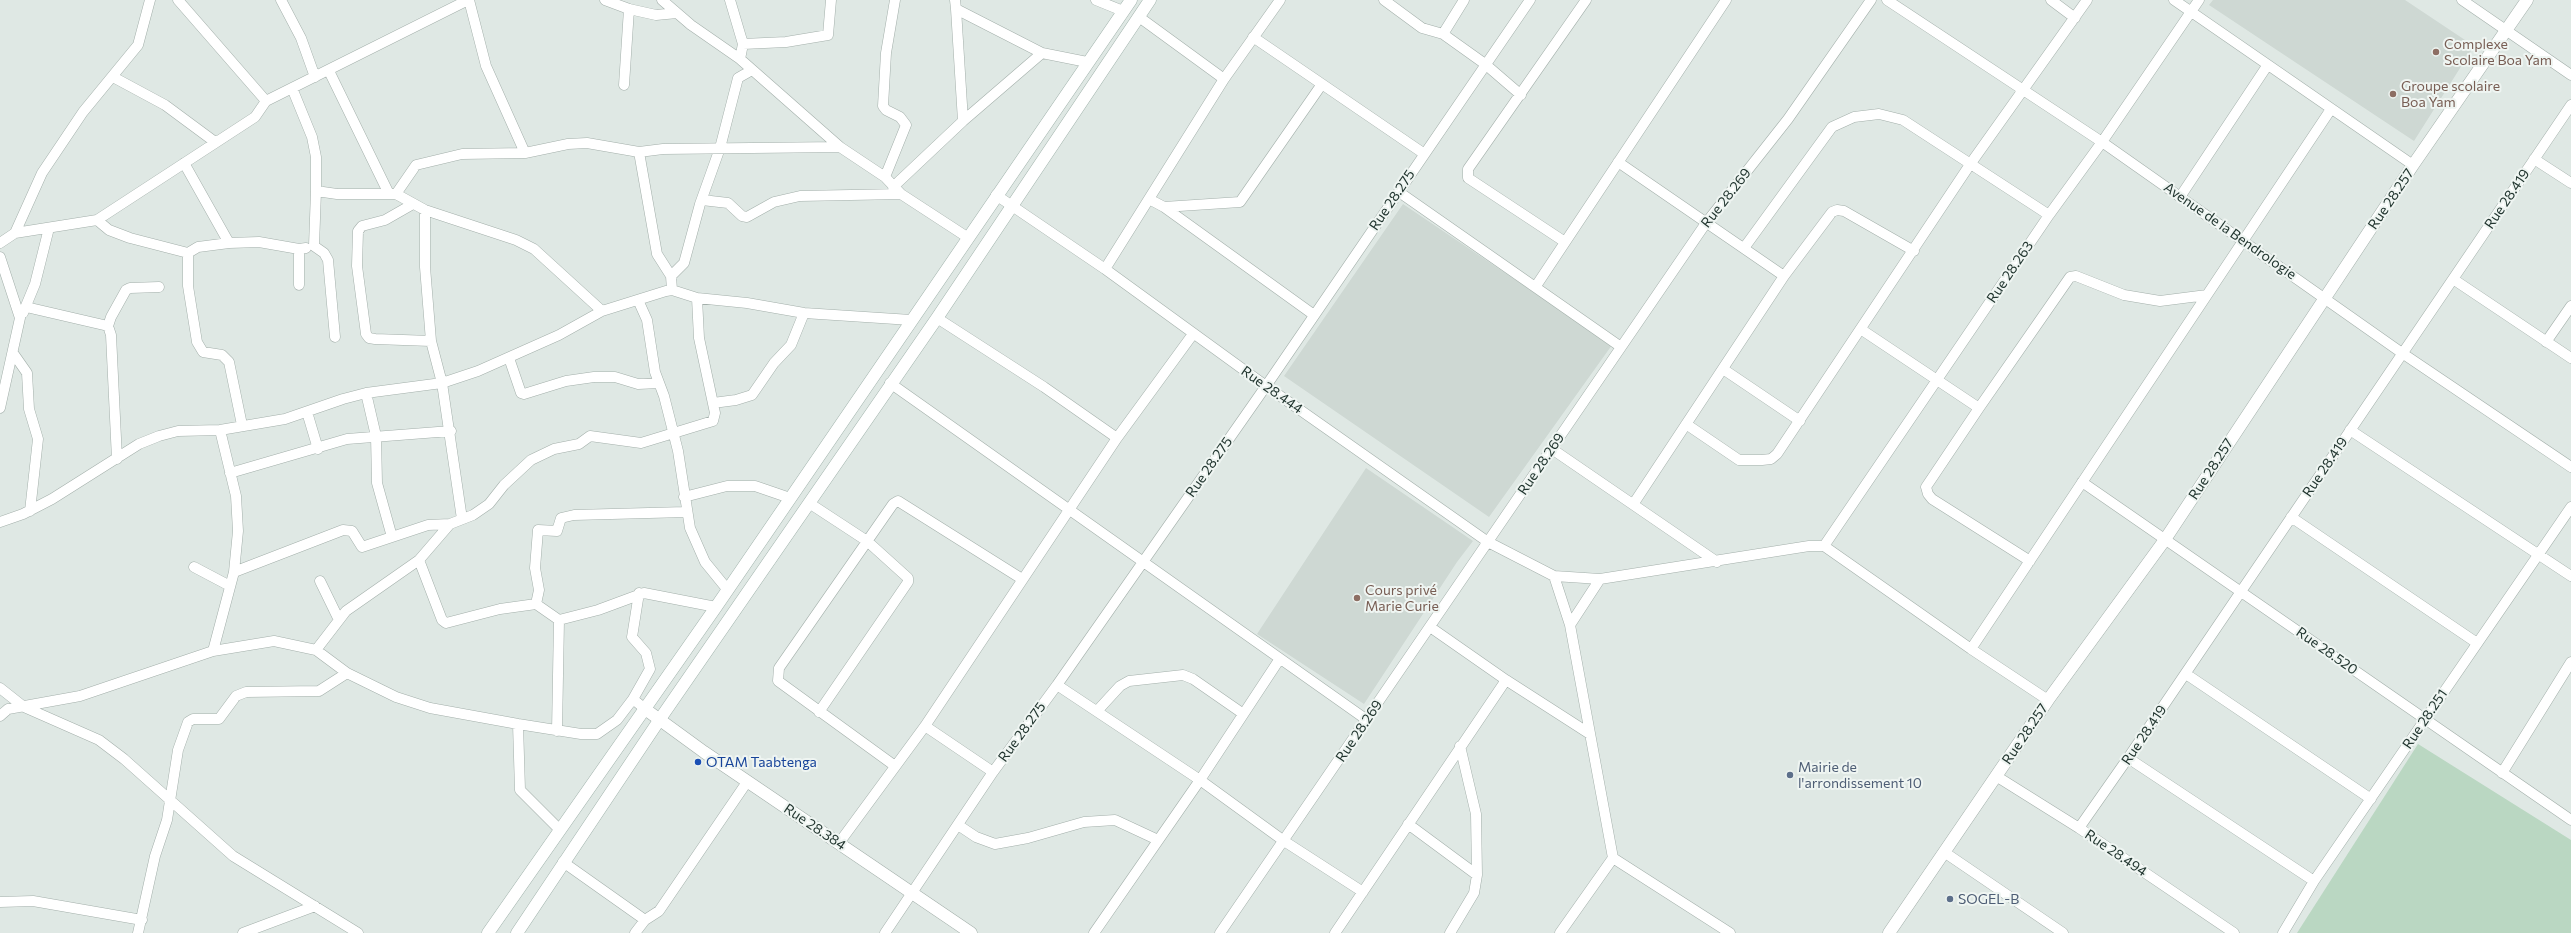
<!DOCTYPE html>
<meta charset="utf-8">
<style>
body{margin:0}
canvas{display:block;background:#dfe8e4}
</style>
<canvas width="2571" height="933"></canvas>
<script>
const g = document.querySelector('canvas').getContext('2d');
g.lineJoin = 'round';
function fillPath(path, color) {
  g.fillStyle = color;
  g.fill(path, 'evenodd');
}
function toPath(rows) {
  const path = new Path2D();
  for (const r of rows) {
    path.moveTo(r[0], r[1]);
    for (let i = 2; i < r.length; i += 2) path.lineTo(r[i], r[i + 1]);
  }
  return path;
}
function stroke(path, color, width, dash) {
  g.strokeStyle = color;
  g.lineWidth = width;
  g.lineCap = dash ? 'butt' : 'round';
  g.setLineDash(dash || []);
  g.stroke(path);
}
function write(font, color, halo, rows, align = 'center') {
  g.font = font + ' Commissioner,sans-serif';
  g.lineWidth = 4;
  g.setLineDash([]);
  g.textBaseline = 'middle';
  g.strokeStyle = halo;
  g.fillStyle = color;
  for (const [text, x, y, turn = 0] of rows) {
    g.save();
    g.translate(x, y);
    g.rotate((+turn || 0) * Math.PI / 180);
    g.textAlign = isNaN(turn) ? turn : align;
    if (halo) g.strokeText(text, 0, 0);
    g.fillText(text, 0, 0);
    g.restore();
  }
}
const built = toPath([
 [2213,0,2405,0,2474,46,2414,141,2209,5],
 [1403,204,1612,345,1489,517,1284,376],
 [1366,468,1473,541,1457,562,1364,704,1257,634]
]);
const green = toPath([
 [2418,744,2571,840,2571,933,2297,933]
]);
const minor = toPath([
 [178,0,266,101],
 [281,0,301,38,315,77],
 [469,0,486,66,525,153],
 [605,0,629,9,656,15,677,13],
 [662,0,691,25,740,59,840,147,885,177,901,194,967,237],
 [730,0,743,44,740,59],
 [955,0,956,9,1042,53],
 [1096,0,1123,11],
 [1384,0,1422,28,1443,34,1485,64,1521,95],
 [1887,0,2102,142,2402,353,2571,467],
 [2051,0,2075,18],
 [2174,0,2413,165],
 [2462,0,2571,75],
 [956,9,963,121],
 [1139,17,1224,79],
 [1443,34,1464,0],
 [1253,37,1423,153],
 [743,44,786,42,828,35,831,0],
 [329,71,389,194],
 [113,77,165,105,215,142],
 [624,85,629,9],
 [292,88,312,137,316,157,316,191,337,194,396,194,416,165,462,154,525,153,568,144,587,143,639,152,663,149,840,147],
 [639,152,657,254,671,276],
 [2534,159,2571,183],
 [1618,162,1784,276],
 [184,163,229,243],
 [885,177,906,125,900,117,886,110,883,106,886,53,895,0],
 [893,187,963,121,1042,53,1087,62],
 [316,191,314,246,324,253,328,260,335,337],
 [1399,192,1621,347],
 [396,194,425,210,516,240,534,249,602,311],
 [996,195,1105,269,1266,386,1488,542,1554,576,1600,579,1809,546,1824,546,1971,649,2048,700],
 [2180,197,2267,66],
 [1149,199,1164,207,1314,315],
 [702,200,728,203,742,216,747,217,774,202,800,196,901,194],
 [413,204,385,220,362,226,358,231,357,266,366,334,369,338,375,339,431,341],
 [1164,207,1240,202,1322,84],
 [425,210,425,267,431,341,442,383,462,519],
 [97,220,109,230,130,238,188,253],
 [15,233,42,173,83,112,138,45,150,0],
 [1565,242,1468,178,1468,169,1586,0],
 [0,243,15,233,97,220,255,117,266,101,468,0],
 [1744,248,1832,127,1854,117,1879,114,1903,120,2049,215],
 [0,257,20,318,0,408],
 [1105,269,1224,79,1280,0],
 [2453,279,2571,358],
 [299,285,299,249,306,248],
 [1536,286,1726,0],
 [672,290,671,276,684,263,700,204,720,148,738,78,752,70],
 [638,300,647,320,655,372,664,396,678,451,690,528,705,562,727,589],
 [26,307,108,326,111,335,117,459],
 [23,313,35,284,49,228],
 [937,318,1044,387,1117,438],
 [108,326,111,317,126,290,130,288,159,287],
 [1862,330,1979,408],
 [2546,342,2571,306],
 [13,353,27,373,29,409,38,439,30,511],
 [509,358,521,393,524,394,566,381,594,377,615,377,638,384,659,383],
 [1723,369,1800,421],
 [890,383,1367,720],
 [366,393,376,436,377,483,392,537,428,525,450,524],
 [713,403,736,400,752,395,774,363,791,345,804,313],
 [307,412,318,449],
 [1686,424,1739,460,1762,460,1771,459,1777,454,1971,163,2087,0],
 [242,425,229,362,222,355,203,352,197,342,188,286,188,253,198,247,229,243,259,242,299,249],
 [220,430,236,496,238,531,234,572],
 [2350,430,2571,576],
 [1552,449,1717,562],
 [230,473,347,439,451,431],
 [2082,482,2571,820],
 [684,497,727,486,755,486,790,498],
 [809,503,867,541,908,578,908,582,819,712],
 [1634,503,1784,276,1832,212,1837,210,1844,211,1914,251],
 [2291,517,2477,643],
 [0,522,23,514,52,499,139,444,159,436,178,431,220,430,285,419,343,399,366,393,442,383,478,371,559,335,602,311,666,291,672,290,697,298,747,303,804,313,911,320],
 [1824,546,2049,215,2102,142,2199,0],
 [419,560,442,620,446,623,500,609,536,604,539,590,535,568,538,530,557,531,561,518,574,515,686,512],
 [2030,561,1932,499,1928,494,1926,487,1979,408,2070,277,2076,276,2124,295,2160,301,2207,295],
 [194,567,230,586],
 [1554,576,1570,625,1613,858,1730,933],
 [320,581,339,620],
 [536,604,559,620,557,731],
 [559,620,598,610,644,593,716,607],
 [1570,625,1600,579],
 [1430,627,1506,680,1590,734],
 [1971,649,2331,109],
 [316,650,346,611,419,560,450,524,473,515,489,504,504,485,531,460,554,449,579,444,590,436,641,443,713,421,715,413,699,338,697,298],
 [213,651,234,572,343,530,352,531,362,547,392,537],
 [2186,674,2371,799],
 [1057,685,1200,780,1284,841,1363,892],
 [0,688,24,707,99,740,124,759,233,856,358,933],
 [633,699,650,669,646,653,632,637,639,593],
 [1098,710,1120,686,1129,681,1183,675,1193,679,1242,713],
 [0,716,8,709,80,696,213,651,274,641,316,650,347,673,396,697,430,708,518,724,581,734,597,734,617,720,633,699,645,709],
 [518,724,520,790,560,830],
 [925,726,993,772],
 [2128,758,2314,881],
 [895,766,778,681,779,668,893,504,898,501,1022,579],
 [2502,773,2571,662],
 [1996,776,2079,828,2234,933],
 [1408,824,1477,875],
 [958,825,976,837,995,844,1028,838,1084,822,1115,820,1158,840],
 [2079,828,2128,758,2571,105],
 [839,843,925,726,1117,438,1193,334],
 [1944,852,2063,933],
 [563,862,645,920],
 [0,902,33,901,142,920],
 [138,933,155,856,167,820,178,750,188,722,193,719,219,719,236,696,246,692,319,691,347,673],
 [243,933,315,906],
 [635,933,645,920,659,911,747,782],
 [885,933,993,772,1057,685,1266,386,1530,0],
 [1094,933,1200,780,1279,660],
 [1220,933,1706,223,1788,119,1871,0],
 [1335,933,1506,680],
 [1450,933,1474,893,1477,875,1476,814,1460,746],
 [1560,933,1613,858],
 [2283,933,2314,881,2571,507]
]);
const tertiary = toPath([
 [645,709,704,752,971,933],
 [1889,933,2048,700,2164,541,2413,165,2527,0]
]);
const secondary = toPath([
 [488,933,716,607,1131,0],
 [517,933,660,719,937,318,1150,0]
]);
const markers = [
 [2436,52,4,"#8d6e63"],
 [2393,94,4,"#8d6e63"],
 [1357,598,4,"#8d6e63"],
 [698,762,4,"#1a4fb4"],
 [1790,775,4,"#5c6f8a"],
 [1950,899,4,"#5c6f8a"]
];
const educationNames = [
 ["Complexe",2444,44],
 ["Scolaire Boa Yam",2444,60],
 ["Groupe scolaire",2401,86],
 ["Boa Yam",2401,102],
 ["Cours privé",1365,590],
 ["Marie Curie",1365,606]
];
const streetNames = [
 ["Rue 28.269",1726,198,-52],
 ["Rue 28.257",2391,199,-56],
 ["Rue 28.419",2507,199,-56],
 ["Rue 28.275",1392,200,-56],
 ["Avenue de la Bendrologie",2230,231,35],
 ["Rue 28.263",2010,272,-56],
 ["Rue 28.444",1272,390,35],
 ["Rue 28.269",1541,464,-56],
 ["Rue 28.275",1209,467,-55],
 ["Rue 28.419",2325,467,-56],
 ["Rue 28.257",2211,469,-57],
 ["Rue 28.520",2327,651,35],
 ["Rue 28.251",2425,719,-56],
 ["Rue 28.269",1359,731,-56],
 ["Rue 28.275",1022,732,-54],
 ["Rue 28.257",2025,734,-56],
 ["Rue 28.419",2144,735,-56],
 ["Rue 28.384",815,827,34],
 ["Rue 28.494",2116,853,34]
];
const transitNames = [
 ["OTAM Taabtenga",706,762]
];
const serviceNames = [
 ["Mairie de",1798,767],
 ["l'arrondissement 10",1798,783],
 ["SOGEL-B",1958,899]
];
fillPath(built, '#ced8d3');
fillPath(green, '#bad7c2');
stroke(minor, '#a3afaa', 11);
stroke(tertiary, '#a3afaa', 13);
stroke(secondary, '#a0b2ab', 13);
stroke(minor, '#fff', 10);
stroke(tertiary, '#fff', 12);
stroke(secondary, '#fff', 12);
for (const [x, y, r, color] of markers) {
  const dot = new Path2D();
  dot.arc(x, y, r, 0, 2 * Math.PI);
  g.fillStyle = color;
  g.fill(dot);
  stroke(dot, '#eff5f2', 1.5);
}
write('14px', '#785e54', '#eff5f2', educationNames, 'left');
write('14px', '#223630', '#eff5f2', streetNames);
write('14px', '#164399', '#eff5f2', transitNames, 'left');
write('14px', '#4e5e75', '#eff5f2', serviceNames, 'left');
</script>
